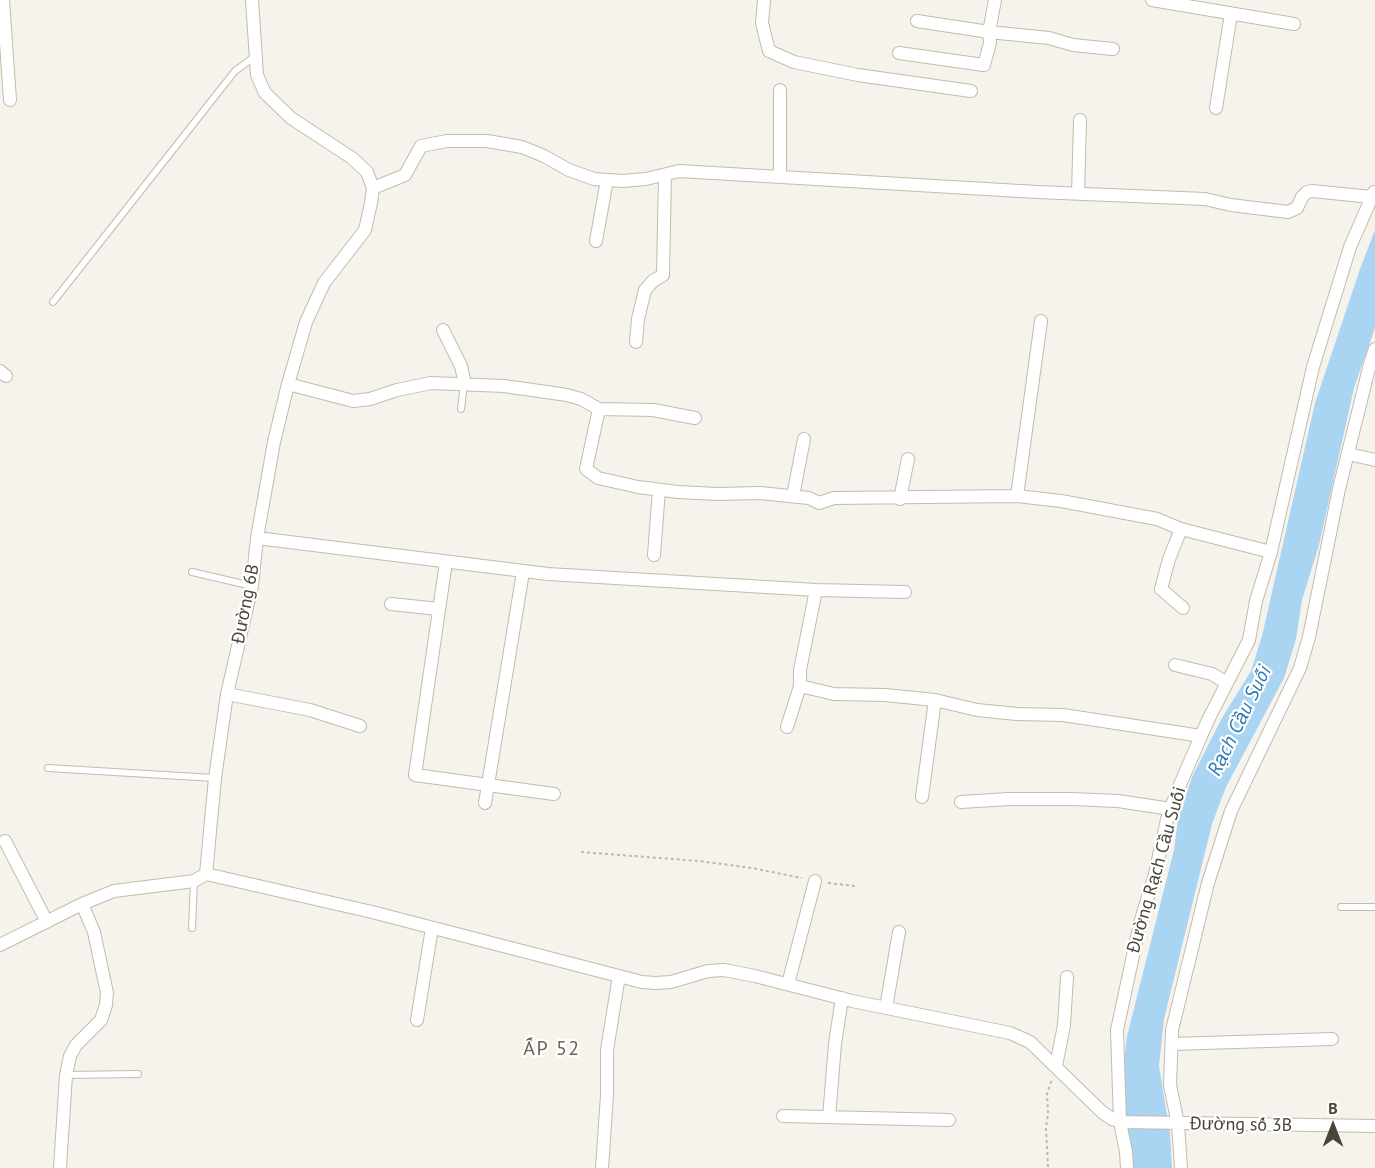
<!DOCTYPE html>
<meta charset="utf-8">
<style>
body{margin:0}
#map{position:relative;width:1375px;height:1168px;overflow:hidden;background:#f6f3ec;font-family:"PT Sans",sans-serif}
canvas{display:block}
.north{position:absolute;left:1303px;top:1096px;width:60px;height:60px;-webkit-text-stroke:4px #fff;paint-order:stroke;rotate:0deg;font-size:16px;font-weight:700;line-height:24px;text-align:center;color:#4b4439}
.north::after{content:'';display:block;margin:auto;width:21px;height:27px;background:#4b4439;clip-path:polygon(50% 0,100% 100%,50% 72%,0 100%)}
</style>
<div id="map">
<canvas width="1375" height="1168"></canvas>
<div class="north">B</div>
</div>
<script>
const g = document.querySelector('canvas').getContext('2d');
g.lineJoin = 'round';
function fillPath(path, color) {
  g.fillStyle = color;
  g.fill(path, 'evenodd');
}
function toPath(rows) {
  const path = new Path2D();
  for (const r of rows) {
    path.moveTo(r[0], r[1]);
    for (let i = 2; i < r.length; i += 2) path.lineTo(r[i], r[i + 1]);
  }
  return path;
}
function stroke(path, color, width, dash) {
  g.strokeStyle = color;
  g.lineWidth = width;
  g.lineCap = dash ? 'butt' : 'round';
  g.setLineDash(dash || []);
  g.stroke(path);
}
function write(font, color, halo, rows, align = 'center') {
  g.font = font + ' "PT Sans",sans-serif';
  g.lineWidth = 4.5;
  g.setLineDash([]);
  g.textBaseline = 'middle';
  g.strokeStyle = halo;
  g.fillStyle = color;
  for (const [text, x, y, turn = 0] of rows) {
    g.save();
    g.translate(x, y);
    g.rotate((+turn || 0) * Math.PI / 180);
    g.textAlign = isNaN(turn) ? turn : align;
    if (halo) g.strokeText(text, 0, 0);
    g.fillText(text, 0, 0);
    g.restore();
  }
}
const water = toPath([
 [1375,230,1375,328,1354,388,1319,545,1302,600,1296,639,1284,678,1226,787,1212,824,1164,1019,1159,1066,1170,1134,1172,1168,1132,1168,1125,1111,1124,1062,1127,1036,1174,850,1178,819,1192,777,1222,718,1251,671,1262,636,1315,403,1360,269]
]);
const path = toPath([
 [581,852,699,861,752,868,802,878],
 [828,883,855,886],
 [1048,1167,1046,1129,1048,1112,1047,1094,1052,1079]
]);
const service = toPath([
 [53,302,235,71,257,55],
 [461,409,464,384],
 [192,572,252,586],
 [48,768,214,778],
 [1341,907,1375,907],
 [192,928,194,881],
 [66,1075,138,1074]
]);
const minor = toPath([
 [3,0,10,100],
 [764,0,762,23,769,51,794,62,858,75,971,91],
 [1152,0,1294,24],
 [917,21,989,32,995,0],
 [899,53,984,65,990,43,989,32,1049,38,1073,45,1113,49],
 [780,90,780,177],
 [1216,108,1231,14],
 [373,188,405,175,421,146,447,141,487,141,522,147,544,156,569,170,594,179,622,181,646,179,679,171,1037,192,1205,199,1231,205,1288,212,1297,208,1302,197,1307,192,1312,191,1372,197],
 [1078,193,1080,120],
 [596,241,607,180],
 [443,330,461,366,465,384],
 [636,342,638,319,645,290,653,281,663,275,665,175],
 [0,371,6,376],
 [288,384,353,401,370,399,397,390,431,383,504,386,567,395,581,399,599,409,653,410,695,418],
 [599,409,586,469,598,478,638,487,678,492,717,494,760,493,809,498,819,503,834,498,1017,496,1061,501,1157,519,1181,529,1271,552],
 [1348,454,1375,460],
 [793,496,804,439],
 [1017,496,1041,321],
 [900,499,908,459],
 [1181,529,1169,559,1161,589,1183,608],
 [257,538,548,574,816,590,905,592],
 [654,555,659,490],
 [446,562,415,775,554,794],
 [391,604,439,609],
 [1175,665,1212,674,1227,683],
 [800,686,834,694,885,695,935,700,977,710,1017,714,1063,715,1201,736],
 [227,694,310,710,360,726],
 [787,727,800,686,800,670,816,590],
 [922,797,935,700],
 [961,802,1009,799,1072,799,1118,801,1171,809],
 [485,803,523,572],
 [5,841,47,922],
 [206,874,372,912,642,982,655,983,671,982,708,971,724,970,755,976,852,1001,1010,1033,1030,1042,1102,1112,1112,1119,1122,1122,1375,1126],
 [0,945,82,904],
 [788,984,815,881],
 [886,1008,899,932],
 [417,1020,432,928],
 [1172,1044,1332,1039],
 [1056,1066,1064,1025,1067,977],
 [783,1116,949,1120],
 [829,1117,835,1044,842,998],
 [60,1168,66,1075,70,1056,76,1045,101,1020,106,1005,107,993,94,932,82,904,114,891,194,881,206,874,215,778,227,694,252,586,257,538,274,442,288,384,306,322,324,283,365,230,371,203,373,188,367,172,352,158,291,118,265,93,257,75,252,0],
 [602,1168,607,1095,607,1050,619,976],
 [1127,1168,1126,1152,1120,1122,1117,1030,1140,923,1155,874,1168,815,1179,787,1208,720,1249,640,1256,601,1271,552,1313,367,1350,247,1374,192],
 [1181,1168,1178,1124,1170,1085,1172,1030,1208,883,1231,811,1300,668,1309,637,1339,489,1370,364,1375,349]
]);
const streetNames = [
 ["Đường 6B",246,604,-79],
 ["Đường Rạch Cầu Suối",1157,870,-74],
 ["Đường số 3B",1241,1125,1]
];
const waterNames = [
 ["Rạch Cầu Suối",1240,721,-64]
];
const neighbourhoodNames = [
 ["ẤP 52",552,1049]
];
fillPath(water, '#a9d4f2');
stroke(service, '#c2bbae', 8);
stroke(minor, '#c2bbae', 14);
stroke(path, '#c4b79f', 2, [3, 3]);
stroke(service, '#fff', 6);
stroke(minor, '#fff', 12);
write('18px', '#4b4439', '#fff', streetNames);
write('italic 20px', '#2e7ab2', '#fff', waterNames);
g.letterSpacing = '1.5px';
write('20px', '#6e6250', '#fff', neighbourhoodNames);
g.letterSpacing = '0px';
</script>
